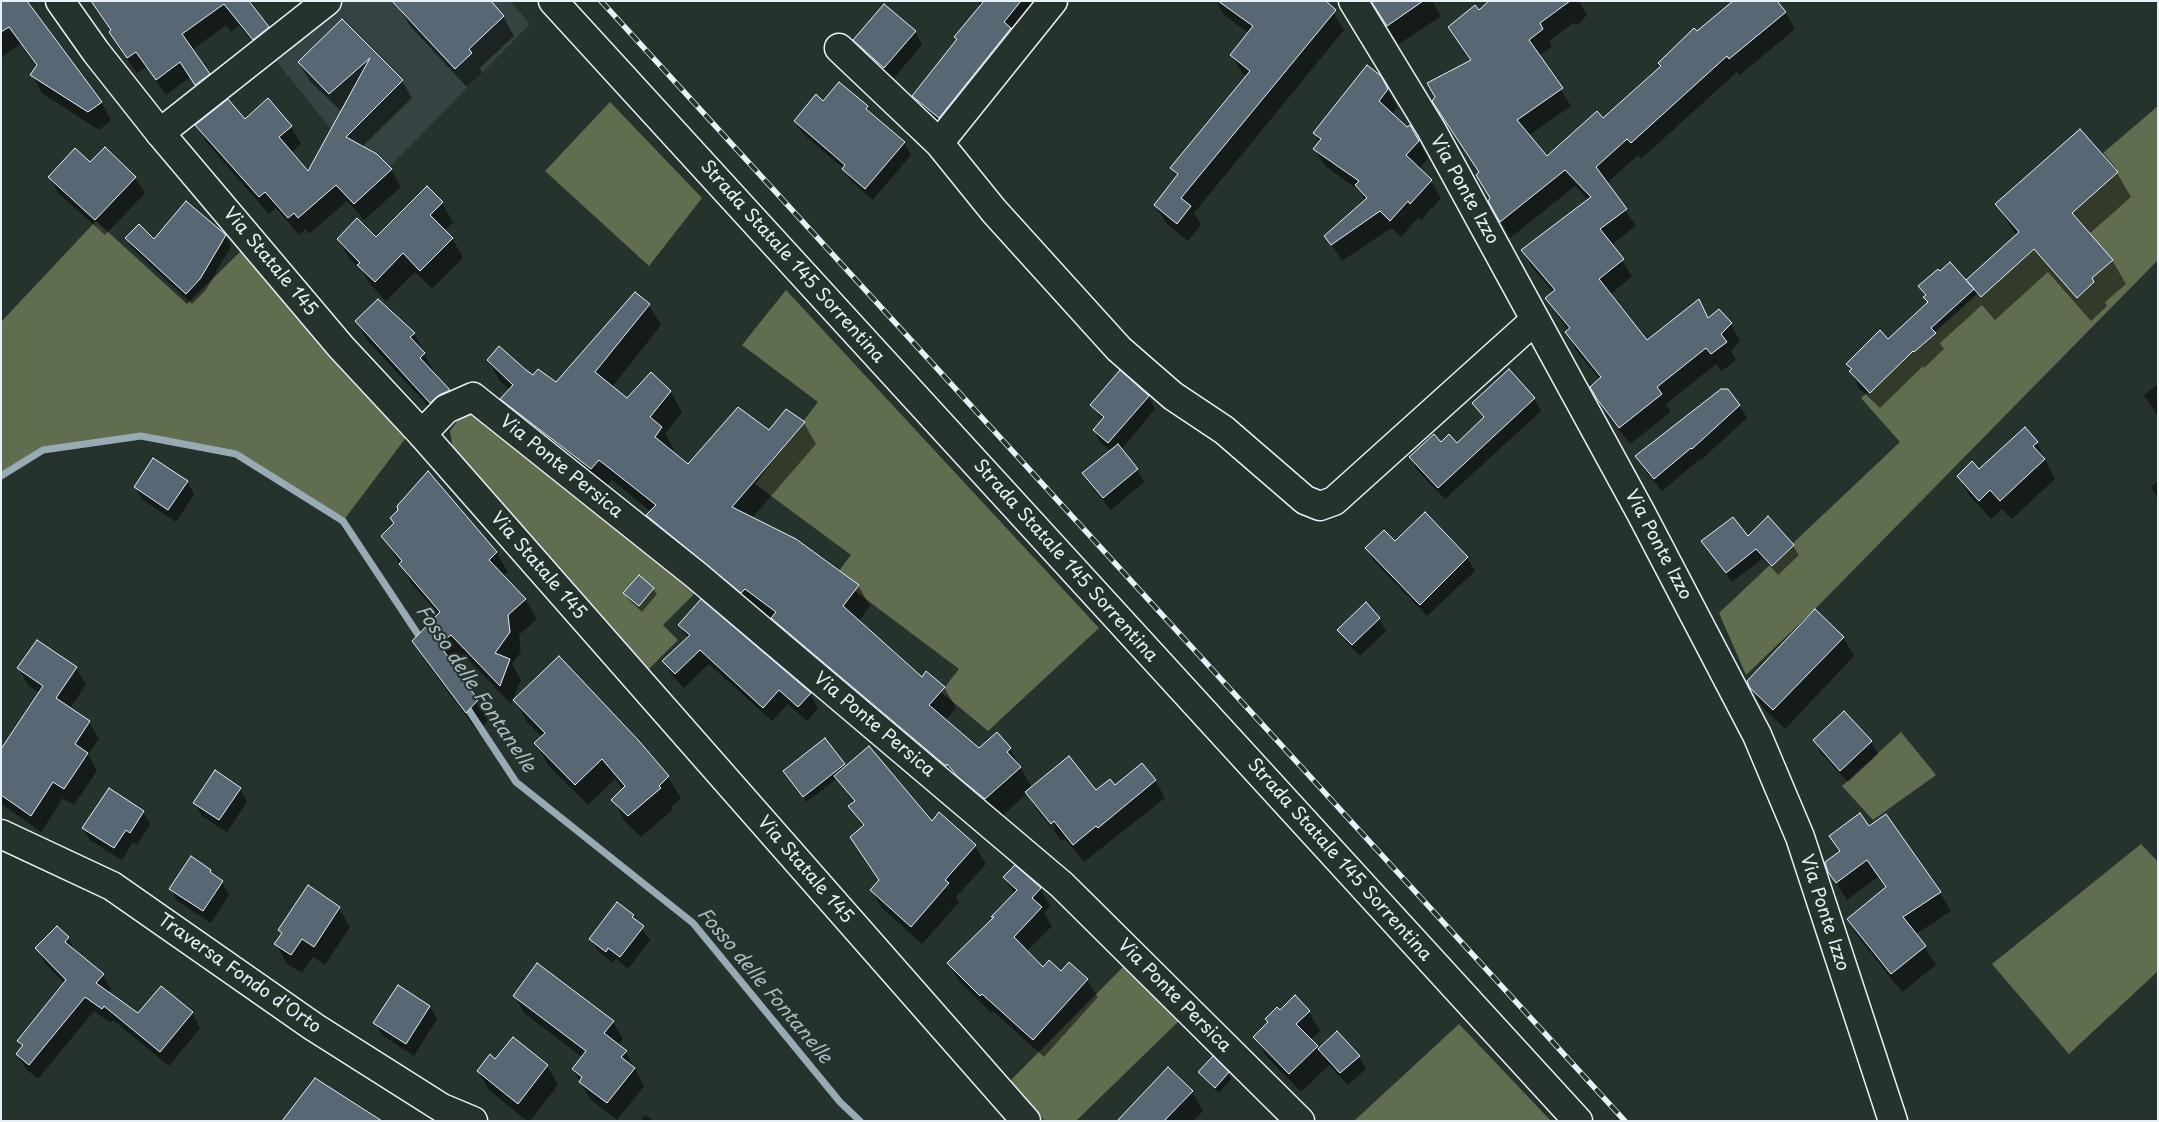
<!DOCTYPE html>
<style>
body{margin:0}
#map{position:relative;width:2159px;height:1122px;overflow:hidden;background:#26332d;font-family:"Playpen Sans",sans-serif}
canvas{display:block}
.frame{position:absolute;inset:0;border:2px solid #e8f1f8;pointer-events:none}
</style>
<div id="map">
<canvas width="2159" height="1122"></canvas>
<div class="frame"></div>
</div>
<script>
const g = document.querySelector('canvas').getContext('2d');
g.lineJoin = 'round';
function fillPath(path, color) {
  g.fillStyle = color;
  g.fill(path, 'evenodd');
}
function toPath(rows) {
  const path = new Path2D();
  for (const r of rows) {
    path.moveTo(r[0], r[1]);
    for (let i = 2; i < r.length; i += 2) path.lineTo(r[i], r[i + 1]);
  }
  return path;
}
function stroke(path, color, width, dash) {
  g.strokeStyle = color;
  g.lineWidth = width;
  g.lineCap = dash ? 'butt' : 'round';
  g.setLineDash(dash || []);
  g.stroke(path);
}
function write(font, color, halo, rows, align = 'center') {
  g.font = font + ' "Playpen Sans",sans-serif';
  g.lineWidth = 4;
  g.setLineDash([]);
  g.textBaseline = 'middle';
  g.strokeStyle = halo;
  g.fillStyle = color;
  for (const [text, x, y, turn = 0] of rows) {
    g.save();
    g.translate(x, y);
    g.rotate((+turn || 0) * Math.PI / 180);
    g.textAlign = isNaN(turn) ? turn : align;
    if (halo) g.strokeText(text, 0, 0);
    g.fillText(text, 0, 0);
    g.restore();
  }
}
const built = toPath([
 [342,1,510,1,530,24,390,166,378,153,330,128,272,56]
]);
const green = toPath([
 [610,102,702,198,649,266,545,171],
 [2158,106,2158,260,1818,606,1746,675,1719,613,1900,442,1861,398,2117,169,2103,153],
 [96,221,187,304,245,247,405,439,343,521,236,454,141,436,43,450,1,476,1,322],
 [786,290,1099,628,988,731,941,692,959,669,835,576,851,555,755,484,818,402,742,345],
 [476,414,696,592,663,625,678,640,648,670,453,449,450,431,461,416],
 [1901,732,1936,775,1873,820,1842,786],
 [2141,844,2158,862,2158,971,2069,1054,1992,964],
 [1125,965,1182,1018,1076,1121,1045,1121,1009,1082],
 [1459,1024,1551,1121,1354,1121]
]);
const shadow = toPath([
 [1,1,28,1,101,102,111,120,99,130,42,93,32,75,37,67,20,44,1,58],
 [91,1,251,1,278,43,263,55,239,25,231,32,226,25,192,50,218,90,205,100,190,77,166,95,146,67,137,73,119,48,111,32],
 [978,1,1054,1,947,132,921,110,913,96,957,40,956,37,981,7],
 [1216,1,1321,1,1333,12,1344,30,1194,213,1201,225,1188,241,1166,223,1155,205,1177,177,1172,168,1247,77,1242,73,1232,55,1249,33,1224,15],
 [1370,1,1432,1,1441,16,1399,44],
 [1504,1,1579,1,1587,15,1578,25,1573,23,1549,41,1552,46,1539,56,1571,106,1528,136,1547,158,1603,120,1697,33,1785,12,1795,29,1740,75,1737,72,1641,159,1638,155,1607,183,1636,226,1611,245,1632,276,1610,295,1647,342,1699,301,1709,319,1731,324,1740,341,1731,351,1736,360,1722,371,1716,364,1666,404,1671,412,1630,444,1608,416,1591,387,1600,380,1576,350,1567,333,1569,331,1557,315,1547,298,1554,293,1532,267,1523,251,1589,200,1575,186,1510,238,1490,201,1491,198,1480,173,1471,61,1450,28,1479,12],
 [399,7,503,16,514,36,480,68,482,73,467,87,410,26],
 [342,20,402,81,412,98,362,147,391,170,401,187,364,220,347,201,309,234,305,229,299,235,276,208,269,214,207,143,197,125,244,120,267,100,291,127,301,144,291,153,309,173,345,106,340,110,309,80,299,63],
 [915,32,922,45,892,80,862,53,855,40],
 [1380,77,1397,107,1392,114,1407,129,1410,127,1428,158,1419,169,1431,181,1441,198,1421,220,1418,218,1401,237,1391,228,1342,261,1326,236,1366,201,1360,191,1325,166,1315,149,1320,143,1314,133],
 [823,102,867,107,872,116,904,143,911,155,873,200,851,181,843,168,803,134,795,121],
 [2080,131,2117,173,2131,197,2089,234,2112,260,2126,284,2105,302,2107,306,2091,321,2048,272,1995,320,1982,305,1940,343,1944,349,1924,368,1923,366,1880,408,1859,388,1848,364,1888,341,1928,303,1920,287,1970,286,2017,236,1996,204],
 [49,177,135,178,145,193,105,235,58,193],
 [442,203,453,222,444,231,452,238,463,258,432,289,415,272,386,301,370,284,362,271,349,258,338,239,376,239],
 [225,235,231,246,206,290,192,304,133,249,127,239,155,241],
 [378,301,414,334,425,353,424,354,435,373,434,374,449,391,460,410,442,421,367,340,356,321],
 [649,305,661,325,612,387,627,399,670,391,682,412,665,434,674,449,671,452,688,466,769,432,804,423,816,444,752,518,858,585,870,606,858,622,922,678,944,687,956,708,945,721,979,750,997,733,1010,749,1032,788,1096,792,1155,780,1165,798,1084,862,1065,839,1062,841,1037,810,1027,793,998,820,784,639,774,622,660,536,648,516,651,512,612,480,604,489,514,420,502,399,510,390,500,381,488,360,556,384],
 [784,627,951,769,950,771,787,633],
 [1036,807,1039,807,1056,828,1054,829],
 [2158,384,2158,416,2144,395],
 [1148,396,1155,409,1121,450,1137,469,1144,482,1111,510,1091,486,1084,474,1111,451,1101,443,1094,430,1103,420,1092,405],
 [1534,398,1541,411,1445,499,1417,470,1410,457,1441,444,1457,444,1484,419,1473,403],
 [1739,405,1747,418,1700,461,1699,460,1662,491,1644,469,1636,456],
 [2037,443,2055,479,2012,519,2002,509,1991,519,1969,495,1958,476,1979,470],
 [2158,481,2158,499,2151,487],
 [187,482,194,494,176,522,143,500,135,487],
 [1424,514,1467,558,1475,571,1427,616,1374,561,1366,548,1395,543],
 [1768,518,1793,546,1799,555,1778,575,1763,558,1732,582,1703,542,1747,538],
 [383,536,496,552,508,572,503,577,525,599,537,619,519,635,521,652,512,664,521,680,511,704,463,654,451,663,488,720,478,732,425,661,413,641,439,615,412,584],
 [653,589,657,594,642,612,628,599,625,593],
 [1379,618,1386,631,1360,656,1346,642,1339,630],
 [680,625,810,694,818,708,807,721,788,704,772,721,709,664,684,688,672,675,664,661,688,639],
 [1843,637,1854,656,1785,729,1763,708,1748,681],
 [19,668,76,668,86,685,69,709,89,722,99,739,88,755,97,771,74,805,63,798,41,832,2,804,1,806,1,749,3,749,40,693,28,685],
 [515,700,638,742,668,777,681,798,671,807,672,810,641,837,625,822,613,800,623,790,615,779,588,805,548,765,536,743,542,737,527,722],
 [1814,740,1871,742,1878,754,1848,782,1821,753],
 [844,764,846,768,932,823,940,814,975,846,986,864,956,897,959,902,922,944,882,908,871,890,880,881,862,855,863,828,850,806,854,803,837,778,807,802,788,777],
 [240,789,247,802,227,832,202,816,195,803],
 [143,812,150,824,137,845,133,842,122,860,90,840,83,828],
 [1886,816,1940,893,1951,911,1916,934,1936,965,1902,992,1859,938,1848,920,1886,889,1878,877,1847,900,1829,871,1840,852,1831,836,1869,828],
 [210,870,214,877,222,882,229,895,211,923,177,901,170,889],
 [1005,877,1040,889,1050,906,1044,913,1052,926,1026,952,1043,969,1061,973,1069,964,1087,980,1098,997,1044,1057,993,1011,991,1013,959,981,949,963,993,919,1014,894],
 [618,904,633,916,650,940,628,969,616,959,613,963,598,951,591,939],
 [339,908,350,927,325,965,313,957,302,973,287,964,276,944,282,935,279,930],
 [68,938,76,953,103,975,111,990,108,993,139,1015,192,1013,200,1028,169,1066,113,1020,111,1023,94,1011,38,1079,26,1069,17,1054,23,1048,19,1041,65,984,45,963,37,948],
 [537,965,613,1022,623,1039,618,1046,626,1052,644,1086,617,1120,590,1099,580,1082,573,1069,582,1057,524,1013,514,996],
 [1295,997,1309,1012,1320,1031,1310,1040,1319,1050,1337,1033,1359,1057,1366,1069,1348,1085,1329,1065,1301,1092,1266,1056,1255,1037],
 [430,1007,437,1019,414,1056,382,1035,375,1023],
 [513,1039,547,1066,558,1085,530,1121,527,1121,489,1090,478,1071,496,1061],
 [1200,1073,1228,1073,1231,1079,1219,1093,1203,1078],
 [1192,1092,1203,1111,1193,1121,1118,1121],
 [645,1115,653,1121,641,1121]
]);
const stream = toPath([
 [1,476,43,450,141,436,236,454,343,521,423,642],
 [464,703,516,782,693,923,840,1102,860,1121]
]);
const building = toPath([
 [1,1,27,1,102,102,88,112,30,75,37,65,9,27,1,32,1,1],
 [91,1,249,1,269,27,253,40,224,4,182,34,210,74,195,85,180,62,156,80,136,52,127,58,109,32,111,30,91,1],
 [392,1,491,1,504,16,469,49,472,53,455,69,392,1],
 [984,1,1021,1,1004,22,1011,28,939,118,912,96,957,39,954,37,984,1],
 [1218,1,1326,1,1336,10,1181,198,1191,206,1177,224,1154,205,1178,174,1170,168,1250,71,1230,55,1253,26,1218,1],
 [1371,1,1423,1,1387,26,1371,1],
 [1489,1,1570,1,1540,23,1543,29,1529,40,1563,88,1517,120,1547,156,1597,111,1603,118,1661,66,1658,63,1694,28,1697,31,1733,1,1777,1,1786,12,1729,59,1727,56,1631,143,1627,139,1596,167,1627,209,1600,229,1624,259,1599,279,1647,340,1699,299,1708,318,1719,309,1732,323,1721,334,1727,342,1711,354,1706,348,1657,387,1662,394,1619,428,1597,399,1590,387,1601,377,1565,332,1570,328,1545,298,1555,290,1521,250,1591,197,1565,170,1500,222,1488,201,1490,198,1476,175,1479,172,1432,101,1435,97,1427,83,1471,60,1448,27,1475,5,1479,10,1489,1],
 [884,4,916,31,884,68,853,40,884,4],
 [342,19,403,80,346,137,377,154,392,169,354,204,336,185,298,218,294,213,288,218,265,192,259,197,195,125,228,99,245,119,268,98,292,126,279,137,308,171,370,58,329,94,298,62,342,19],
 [1367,65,1381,76,1388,89,1379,101,1407,127,1410,125,1419,141,1406,155,1432,180,1410,204,1408,201,1390,221,1380,211,1331,245,1324,236,1367,198,1355,185,1359,181,1313,149,1321,139,1313,133,1367,65],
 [839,82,868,106,866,109,905,142,865,189,842,169,845,165,794,121,816,94,823,101,839,82],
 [2080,129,2118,172,2072,213,2113,260,2092,278,2094,282,2077,298,2034,249,1981,297,1966,280,2019,232,1995,204,2080,129],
 [105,147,136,177,95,220,48,177,75,148,90,162,105,147],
 [427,186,443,202,430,215,453,238,420,271,403,253,375,282,357,265,360,263,337,239,357,218,376,237,427,186],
 [186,201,226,235,200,279,186,294,125,238,139,224,154,239,186,201],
 [1950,262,1974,289,1931,328,1936,333,1914,352,1913,351,1870,393,1849,371,1852,369,1846,364,1880,330,1888,339,1928,302,1923,297,1926,295,1918,286,1938,269,1940,271,1950,262],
 [635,292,650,304,595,372,627,398,651,372,671,391,650,417,662,427,655,437,688,464,738,407,769,430,786,409,805,422,732,507,796,539,859,585,843,606,922,677,926,671,945,687,929,705,979,748,997,732,1011,748,1007,752,1021,767,985,799,958,777,947,764,946,766,771,618,776,612,745,589,741,593,646,515,656,505,599,460,591,469,500,399,513,385,487,360,499,346,526,370,533,375,538,369,556,382,635,292],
 [378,299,415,333,410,337,425,353,420,358,450,390,439,395,430,403,355,321,378,299],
 [1509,369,1535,398,1438,488,1409,457,1434,434,1441,442,1449,434,1457,443,1484,417,1472,403,1509,369],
 [1120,370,1149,396,1108,443,1093,430,1104,417,1090,405,1120,370],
 [1721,389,1728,389,1740,405,1692,449,1691,448,1654,479,1635,456,1721,389],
 [2025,427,2038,442,2033,446,2045,459,2000,501,1990,490,1979,501,1957,476,1972,461,1979,469,2025,427],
 [1118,444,1138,469,1103,498,1082,473,1118,444],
 [153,458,188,481,168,510,134,487,153,458],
 [428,471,497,552,489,560,526,599,508,615,510,632,495,653,510,659,500,686,451,635,439,644,478,700,466,713,412,641,440,612,399,564,402,561,381,536,394,523,390,518,398,510,397,506,428,471],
 [1425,512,1468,557,1420,605,1365,548,1384,530,1395,541,1425,512],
 [1768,516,1794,545,1772,566,1756,549,1726,573,1701,541,1733,517,1748,536,1768,516],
 [639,575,654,588,639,606,623,593,639,575],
 [701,599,811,693,798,707,779,690,763,708,700,650,675,674,662,661,690,635,678,625,701,599],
 [1366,602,1380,618,1352,645,1337,630,1366,602],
 [1815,609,1844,637,1773,710,1750,688,1747,681,1815,609],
 [37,640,77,667,56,698,90,721,75,744,88,753,64,789,53,782,31,816,1,795,1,749,43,686,17,668,37,640],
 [559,656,639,741,669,776,659,786,661,788,628,816,611,800,625,786,602,759,575,785,534,743,545,733,513,700,559,656],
 [1844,711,1872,741,1840,771,1813,740,1844,711],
 [825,738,845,764,803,797,783,771,825,738],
 [869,746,932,821,939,812,976,845,945,880,949,883,911,927,870,890,879,880,850,837,864,825,848,806,855,801,834,776,869,746],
 [1069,756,1096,790,1110,779,1115,785,1142,763,1156,780,1098,828,1096,826,1073,845,1054,821,1051,824,1025,792,1069,756],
 [215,770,241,788,219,820,193,803,215,770],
 [109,788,144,811,130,833,126,830,114,848,82,828,109,788],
 [1860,813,1869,826,1886,814,1941,892,1903,917,1926,946,1891,974,1847,919,1886,887,1867,860,1836,883,1828,872,1825,862,1840,851,1829,836,1860,813],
 [191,856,211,870,210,872,223,881,203,911,169,889,191,856],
 [1015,865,1041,888,1032,898,1042,907,1014,937,1043,967,1049,960,1061,971,1069,962,1088,979,1033,1040,982,994,980,996,947,963,994,917,991,917,1017,890,1003,877,1015,865],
 [308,885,340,907,314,947,302,939,291,955,274,944,282,933,278,930,308,885],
 [617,902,634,915,632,917,644,926,620,957,608,948,606,952,589,939,617,902],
 [57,926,69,937,65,942,104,974,96,983,138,1013,161,986,193,1012,160,1052,104,1006,102,1009,85,997,29,1065,16,1054,23,1045,17,1041,66,980,35,948,57,926],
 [537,963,614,1021,604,1033,627,1051,621,1057,635,1068,607,1103,579,1082,582,1077,572,1069,586,1051,513,996,537,963],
 [398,985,430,1006,406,1044,373,1023,398,985],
 [1295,995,1310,1011,1296,1024,1318,1046,1289,1074,1253,1037,1268,1022,1265,1019,1277,1007,1280,1010,1295,995],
 [1337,1031,1360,1056,1340,1073,1318,1049,1337,1031],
 [513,1037,548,1065,518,1104,477,1071,490,1054,495,1059,513,1037],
 [1213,1056,1229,1072,1215,1088,1198,1072,1213,1056],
 [1168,1067,1193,1091,1164,1121,1117,1121,1168,1067],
 [315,1078,382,1121,282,1121,315,1078]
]);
const minor = toPath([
 [1353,1,1431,129,1641,513,1757,735,1800,837,1893,1121],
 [839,48,939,143,994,211,1119,349,1173,396,1224,430,1305,500,1320,506,1334,501,1535,320],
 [160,133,327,1],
 [939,143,1053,1],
 [422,434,446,409,473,397,696,575,1062,885,1300,1121],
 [1,834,112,886,314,1027,442,1108,473,1121]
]);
const major = toPath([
 [60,1,96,52,160,133,341,347,422,434,1026,1121]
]);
const highway = toPath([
 [553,1,1578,1121]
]);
const rail = toPath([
 [601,1,1625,1121]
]);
const streetNames = [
 ["Via Ponte Izzo",1464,190,61],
 ["Via Statale 145",270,262,50],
 ["Strada Statale 145 Sorrentina",792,262,48],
 ["Via Ponte Persica",561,467,39],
 ["Via Ponte Izzo",1658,545,62],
 ["Strada Statale 145 Sorrentina",1065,561,48],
 ["Via Statale 145",538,566,49],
 ["Via Ponte Persica",874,725,40],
 ["Strada Statale 145 Sorrentina",1339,860,48],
 ["Via Statale 145",805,870,49],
 ["Via Ponte Izzo",1824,913,72],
 ["Traversa Fondo d'Orto",239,974,35],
 ["Via Ponte Persica",1174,996,45]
];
const waterNames = [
 ["Fosso delle Fontanelle",475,689,56],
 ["Fosso delle Fontanelle",764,986,50]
];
fillPath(built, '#354342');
fillPath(green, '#606d4f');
fillPath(shadow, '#0007');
stroke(stream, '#98aab4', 7);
fillPath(building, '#576874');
stroke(building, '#e8f1f8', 1);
stroke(minor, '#e8f1f8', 31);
stroke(major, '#e8f1f8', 31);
stroke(highway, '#e8f1f8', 31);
stroke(minor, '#26332d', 28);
stroke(major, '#26332d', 28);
stroke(highway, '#26332d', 28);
stroke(rail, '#e8f1f8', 5.5);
stroke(rail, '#26332d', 4, [11]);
write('18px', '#e8f1f8', '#26332d', streetNames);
write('italic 19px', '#acbbc5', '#26332d', waterNames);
</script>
